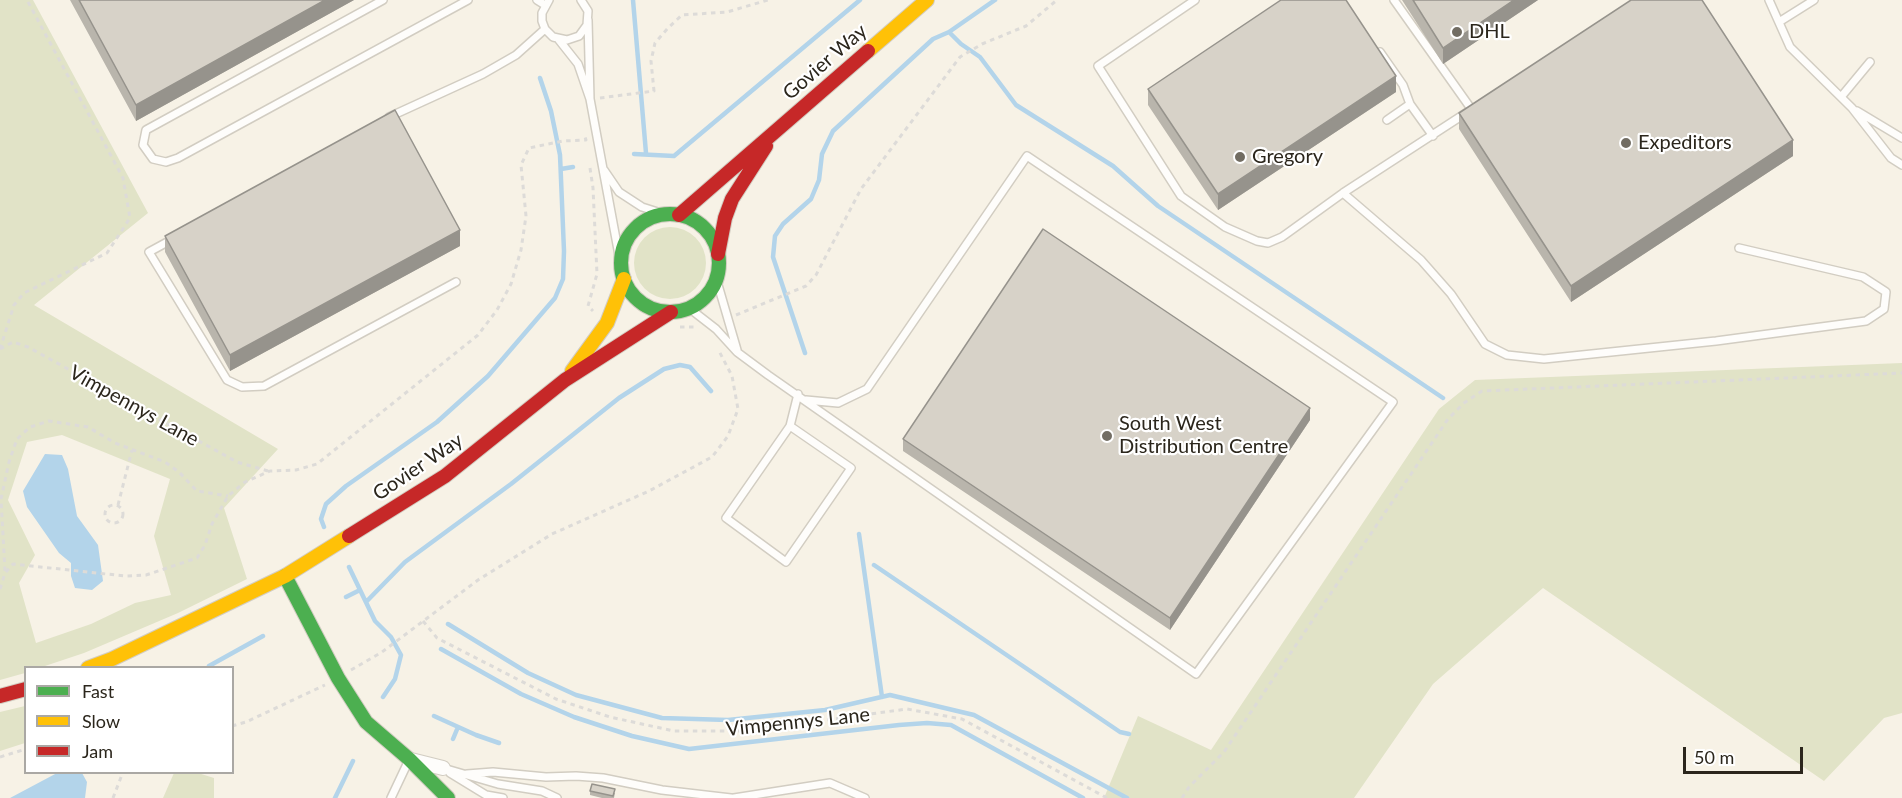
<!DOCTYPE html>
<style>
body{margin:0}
#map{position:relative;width:1902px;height:798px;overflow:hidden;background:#f7f2e6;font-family:Lato,sans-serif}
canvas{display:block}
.legend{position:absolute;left:24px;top:666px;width:210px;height:108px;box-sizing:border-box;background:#fff;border:2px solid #aaa8a4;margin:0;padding:8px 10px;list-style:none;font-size:18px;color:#2b261c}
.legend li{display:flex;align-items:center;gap:12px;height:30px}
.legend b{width:30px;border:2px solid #aaa8a4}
.scale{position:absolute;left:1683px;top:747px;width:120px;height:27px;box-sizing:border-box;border:3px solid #2b261c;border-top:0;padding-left:8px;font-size:18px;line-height:21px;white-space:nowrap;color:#2b261c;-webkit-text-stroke:4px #fff;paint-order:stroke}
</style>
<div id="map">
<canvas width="1902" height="798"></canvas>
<ul class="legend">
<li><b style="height:8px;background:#4caf50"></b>Fast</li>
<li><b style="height:8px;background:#ffc107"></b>Slow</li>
<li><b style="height:8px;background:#c62828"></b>Jam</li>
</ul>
<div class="scale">50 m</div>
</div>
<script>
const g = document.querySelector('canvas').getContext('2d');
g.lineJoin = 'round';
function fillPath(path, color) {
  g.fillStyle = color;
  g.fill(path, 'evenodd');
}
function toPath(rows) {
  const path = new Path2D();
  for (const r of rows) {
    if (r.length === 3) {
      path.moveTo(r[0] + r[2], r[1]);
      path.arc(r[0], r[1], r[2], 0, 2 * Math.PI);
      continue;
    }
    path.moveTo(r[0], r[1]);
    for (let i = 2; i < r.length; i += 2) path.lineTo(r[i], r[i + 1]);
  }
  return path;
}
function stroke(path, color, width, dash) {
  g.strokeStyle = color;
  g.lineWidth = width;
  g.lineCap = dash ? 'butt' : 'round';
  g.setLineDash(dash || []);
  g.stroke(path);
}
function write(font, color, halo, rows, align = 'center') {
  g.font = font + ' Lato,sans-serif';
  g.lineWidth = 4.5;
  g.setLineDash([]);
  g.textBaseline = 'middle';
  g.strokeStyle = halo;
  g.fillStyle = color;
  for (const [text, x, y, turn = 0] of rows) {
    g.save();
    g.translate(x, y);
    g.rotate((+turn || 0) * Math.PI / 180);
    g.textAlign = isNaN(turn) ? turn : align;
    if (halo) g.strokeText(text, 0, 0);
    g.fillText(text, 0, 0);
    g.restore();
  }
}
const green = toPath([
 [0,0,33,0,148,213,34,305,278,449,224,508,247,579,178,613,84,653,42,667,26,668,25,673,0,680],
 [62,435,170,479,154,536,171,595,135,603,91,624,36,643,19,583,35,555,8,500,27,442],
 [670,263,36],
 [1902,363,1902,713,1884,718,1824,781,1543,588,1433,684,1354,798,1104,798,1138,716,1211,750,1439,409,1475,380],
 [25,706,25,743,0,751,0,712],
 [174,773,198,773,214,778,214,798,163,798]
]);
const water = toPath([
 [45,454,62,455,68,469,77,516,98,545,103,581,92,590,75,588,71,576,71,563,59,553,27,507,23,491],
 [57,773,82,773,87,782,85,798,10,798]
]);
const stream = toPath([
 [633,0,646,153],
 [949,32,961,44,980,57,1016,105,1113,166,1158,206,1443,398],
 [634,154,674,156,860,0],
 [561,169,573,167],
 [805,353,773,257,775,236,783,224,811,199,819,180,822,154,833,131,933,39,949,32,995,0],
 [324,527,321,519,326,504,346,486,437,422,488,376,555,298,563,279,564,251,560,155,551,111,540,78],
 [859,534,882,697],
 [874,565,1120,732,1129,734],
 [349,567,375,621,391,637,401,655,395,679,383,697],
 [346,597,360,590],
 [366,602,405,562,511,484,619,398,664,369,680,365,690,367,711,391],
 [448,624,528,673,576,695,662,718,728,720,825,710,890,695,974,715,1127,798],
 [441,649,521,694,574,717,632,736,689,749,899,725,927,723,951,725,1083,798],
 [209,666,263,636],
 [434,716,476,735,499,743],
 [453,739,458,727],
 [335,798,353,761]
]);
const path = toPath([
 [600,98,654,91,651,61,655,43,668,28,682,15,727,12,768,0],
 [590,168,593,188,597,274,588,306,593,311],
 [736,315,806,286,816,275,861,189,960,57,982,44,1026,26,1057,0],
 [680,327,695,327],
 [0,349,14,305,24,293,107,253,130,218,123,178,27,0],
 [0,349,13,342,28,347,237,462,268,471],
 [114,514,9],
 [118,505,132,450],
 [5,571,1,499,9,462,17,439,30,427,49,421,88,427,115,443,165,462,179,472,197,491,228,496],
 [0,589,5,573,13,564,125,576,146,575,197,558,205,545,212,524,228,496,245,482,270,471,296,470,317,464,478,335,497,310,511,284,521,250,526,216,521,165,529,148,563,141,586,140,585,137],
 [423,621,437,638,556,699,610,717,674,731,745,731,907,709,962,719,1107,798],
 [351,670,382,652,478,580,552,534,649,491,712,457,728,436,738,409,732,376,718,349],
 [232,726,246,722,325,685],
 [0,757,26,749],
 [113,798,123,772],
 [1182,798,1189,787,1224,752,1448,419,1464,403,1482,391,1902,373]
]);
const lane = toPath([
 [383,0,146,130,143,145,153,159,166,162,178,158,468,0],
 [537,0,545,5],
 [549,0,542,13,542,21,545,29,553,37,567,40,579,36,587,25,588,11,581,0],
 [1195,0,1098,66,1181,196,1225,227,1257,241,1268,243,1282,237,1343,193,1466,113],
 [1394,0,1472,110],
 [1769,0,1790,47,1852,108,1891,158,1902,165],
 [1779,22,1814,0],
 [559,40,578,64,590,99,588,20],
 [1380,52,1403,85,1410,104,1433,136],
 [1841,97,1870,62],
 [590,99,621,266],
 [1857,111,1902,138],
 [389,117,483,74,516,55,545,29],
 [1387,120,1410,104],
 [604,170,619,192,642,207,664,214],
 [1343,193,1421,260,1451,294,1485,344,1507,355,1544,359,1716,341,1866,321,1884,309,1886,292,1863,277,1739,248],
 [171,240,149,252,227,380,242,387,264,386,456,282],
 [716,278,737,350],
 [689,308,716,329,737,352,768,375,1196,674,1393,402,1027,156,867,389,838,403,806,400],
 [790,426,851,468,786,562,726,518,790,426,798,394],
 [443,768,498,784,542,791,557,798],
 [450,773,486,795,503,798],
 [467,774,493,772,546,777,576,776,603,778,662,790,731,798],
 [391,798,408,762],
 [734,798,830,783,865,798]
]);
const street = toPath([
 [411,760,443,768]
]);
const fast = toPath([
 [670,263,49],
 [285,576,338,678,366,722,409,759,448,798]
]);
const slow = toPath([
 [868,51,927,0],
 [572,371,607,323,624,279],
 [88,668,112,659,285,576,349,536]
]);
const jam = toPath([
 [679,215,868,51],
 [718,254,725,218,732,199,766,146],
 [349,536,445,476,565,380,671,312],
 [0,696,26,689]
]);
const wall = toPath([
 [70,0,354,0,136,121],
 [1402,0,1538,0,1443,64],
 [1148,89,1396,92,1218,210,1148,105],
 [1459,113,1793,156,1571,302,1459,129],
 [165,236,460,246,230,371,165,252],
 [1310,420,1170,630,903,451,903,439],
 [590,791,615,793,614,798,602,798,590,795]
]);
const shadedWall = toPath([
 [325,0,354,0,136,121,136,105],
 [1514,0,1538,0,1443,64,1443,48],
 [1396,76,1396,92,1218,210,1218,194],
 [1793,140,1793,156,1571,302,1571,286],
 [460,230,460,246,230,371,230,355],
 [1310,408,1310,420,1170,630,1170,618]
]);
const building = toPath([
 [79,0,325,0,136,105,79,0],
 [1281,0,1346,0,1396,76,1218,194,1148,89,1281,0],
 [1413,0,1514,0,1443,48,1413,0],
 [1631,0,1702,0,1793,140,1571,286,1459,113,1631,0],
 [395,110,460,230,230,355,165,236,395,110],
 [1043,229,1310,408,1170,618,903,439,1043,229],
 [592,784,615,789,613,796,590,791,592,784]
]);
const markers = [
 [1457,32,6,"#726d63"],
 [1626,143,6,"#726d63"],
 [1240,157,6,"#726d63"],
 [1107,436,6,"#726d63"]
];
const poiNames = [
 ["DHL",1469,32],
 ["Expeditors",1638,143],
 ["Gregory",1252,157],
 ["South West",1119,424],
 ["Distribution Centre",1119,447]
];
const streetNames = [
 ["Govier Way",825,62,-41],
 ["Vimpennys Lane",134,406,29],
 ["Govier Way",418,467,-34],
 ["Vimpennys Lane",798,722,-6]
];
fillPath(green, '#e1e3c7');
fillPath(water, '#b3d4ea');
stroke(stream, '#b3d4ea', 4.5);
stroke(lane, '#d2cdc2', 10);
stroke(street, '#d2cdc2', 16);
stroke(fast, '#d2cdc2', 16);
stroke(slow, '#d2cdc2', 16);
stroke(jam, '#d2cdc2', 16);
stroke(path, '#dddbd8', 3, [4.5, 4.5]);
stroke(lane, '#fefdfb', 7);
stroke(street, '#fefdfb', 14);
stroke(fast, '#4caf50', 14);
stroke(slow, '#ffc107', 14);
stroke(jam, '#c62828', 14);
fillPath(wall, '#b9b5ac');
fillPath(shadedWall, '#96938c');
fillPath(building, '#d7d2c8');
stroke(building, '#96938c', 1.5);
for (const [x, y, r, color] of markers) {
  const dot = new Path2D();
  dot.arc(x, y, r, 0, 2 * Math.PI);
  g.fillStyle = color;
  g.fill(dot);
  stroke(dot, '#fff', 2);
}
write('20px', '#2b261c', '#fff', poiNames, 'left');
write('20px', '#2b261c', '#fff', streetNames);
</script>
